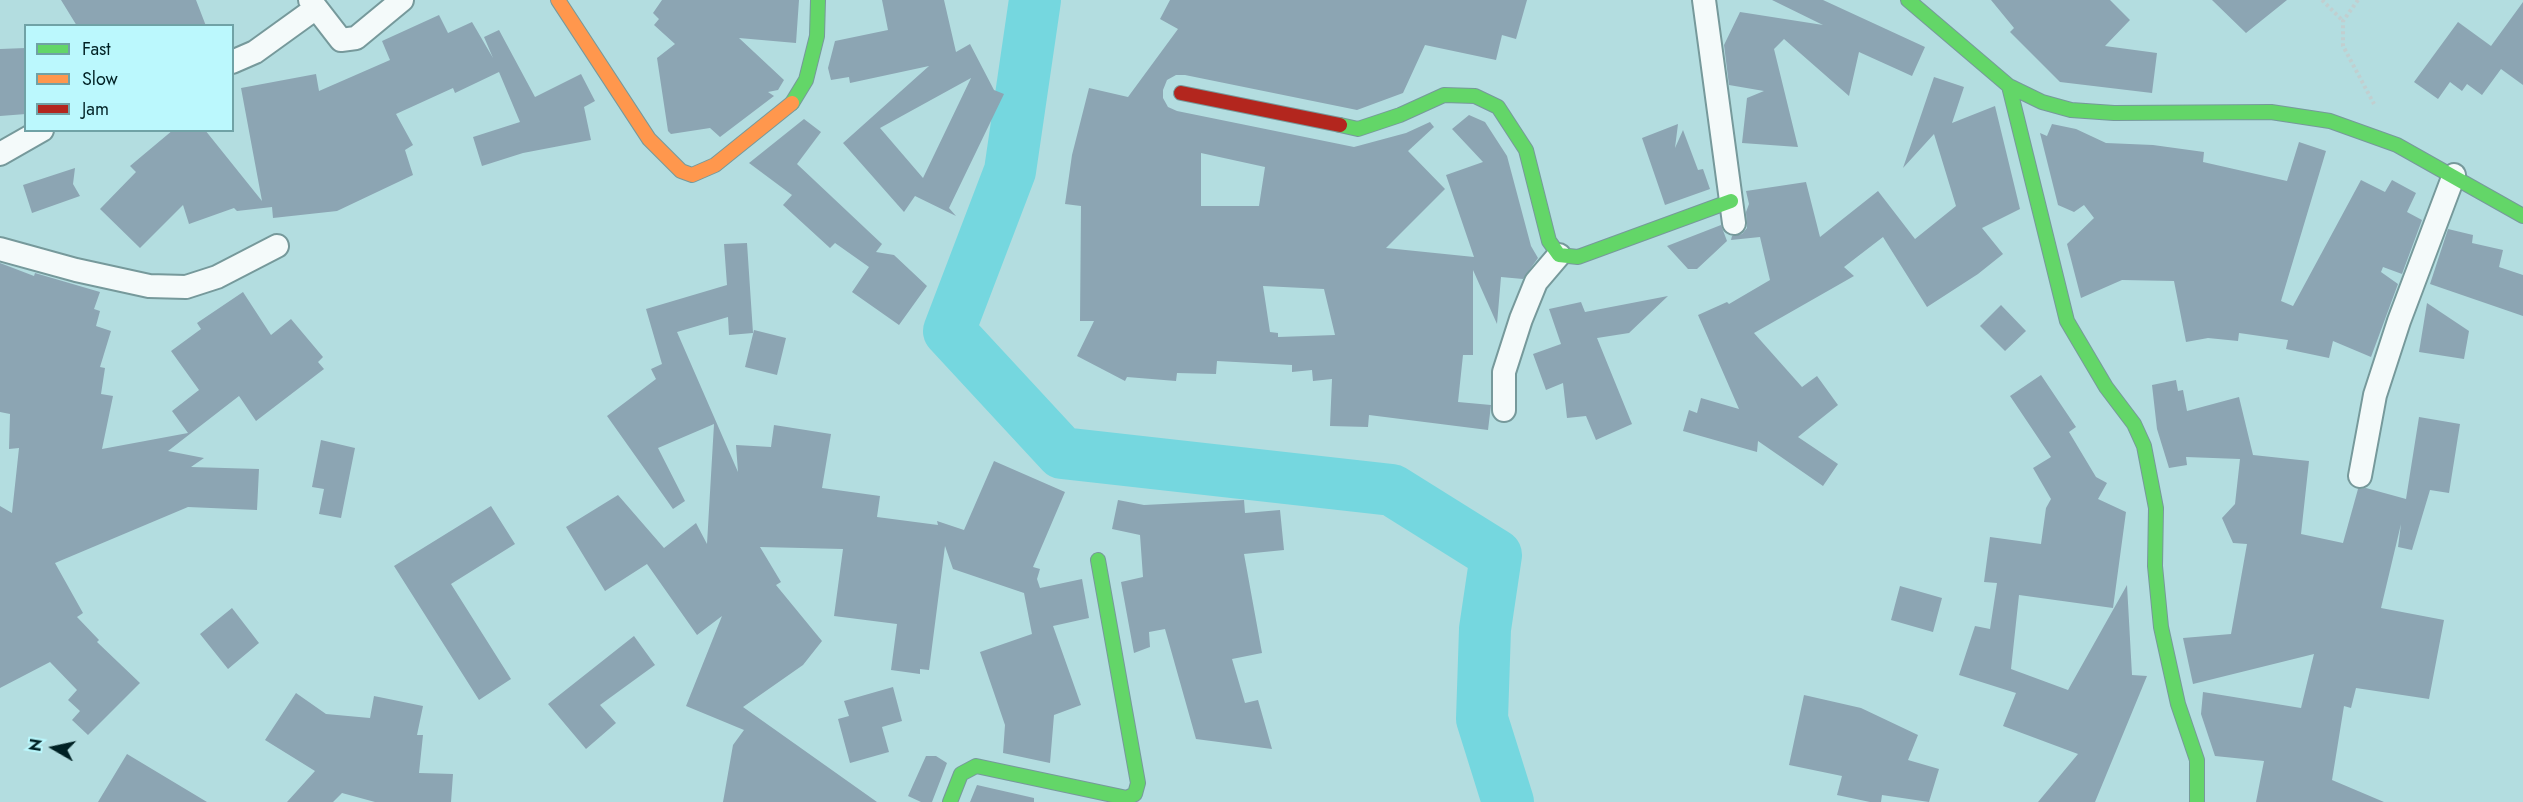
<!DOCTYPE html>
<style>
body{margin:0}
#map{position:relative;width:2523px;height:802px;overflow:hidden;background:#b3dde0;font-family:Jost,sans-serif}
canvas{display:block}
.legend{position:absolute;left:24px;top:24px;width:210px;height:108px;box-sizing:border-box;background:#bbf8fd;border:2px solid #70a2a6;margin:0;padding:8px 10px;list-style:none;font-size:18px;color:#002124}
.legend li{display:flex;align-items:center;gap:12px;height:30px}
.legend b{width:30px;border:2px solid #70a2a6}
.north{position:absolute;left:24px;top:718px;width:60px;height:60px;-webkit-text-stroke:4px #bbf8fd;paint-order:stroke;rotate:279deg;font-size:16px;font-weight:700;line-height:24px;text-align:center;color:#002124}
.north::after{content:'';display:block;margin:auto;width:21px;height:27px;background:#002124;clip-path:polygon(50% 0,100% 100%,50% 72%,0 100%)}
</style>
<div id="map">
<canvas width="2523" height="802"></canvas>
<ul class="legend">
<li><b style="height:8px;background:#63d668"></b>Fast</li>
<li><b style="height:8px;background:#ff974d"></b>Slow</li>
<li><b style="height:8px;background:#b3261e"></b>Jam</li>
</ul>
<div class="north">N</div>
</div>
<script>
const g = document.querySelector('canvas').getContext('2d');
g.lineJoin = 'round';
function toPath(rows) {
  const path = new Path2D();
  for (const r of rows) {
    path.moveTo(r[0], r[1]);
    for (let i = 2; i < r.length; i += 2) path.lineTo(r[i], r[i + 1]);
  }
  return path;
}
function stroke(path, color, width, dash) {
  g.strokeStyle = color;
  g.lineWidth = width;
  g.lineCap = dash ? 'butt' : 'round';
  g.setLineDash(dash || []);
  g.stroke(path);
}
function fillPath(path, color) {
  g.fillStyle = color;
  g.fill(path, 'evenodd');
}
const river = toPath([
 [1035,0,1010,171,949,331,1062,453,1392,490,1496,555,1485,629,1482,719,1508,802]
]);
const building = toPath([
 [61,0,196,0,206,26,77,26],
 [662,0,799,0,796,43,739,38,784,80,778,90,768,92,774,96,720,137,710,128,671,134,668,131,657,58,675,44,654,25,659,19,653,13],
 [882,0,944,0,956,52,970,44,994,90,1004,94,949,208,956,216,915,196,904,212,843,143,929,66,850,83,849,77,831,80,828,68,835,41,888,30],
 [971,78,923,178,880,128],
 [1170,0,1527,0,1516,39,1502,35,1496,60,1425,45,1403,93,1357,110,1185,75,1176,75,1167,80,1163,90,1163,98,1168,107,1177,111,1354,147,1406,133,1430,122,1434,127,1408,151,1445,189,1386,248,1474,257,1446,175,1483,162,1452,129,1469,115,1485,122,1507,156,1531,246,1538,258,1523,279,1501,277,1497,324,1473,270,1473,355,1463,355,1458,402,1491,405,1488,430,1369,415,1368,427,1330,426,1332,379,1313,381,1312,370,1292,372,1292,365,1217,361,1216,374,1177,373,1176,381,1127,377,1125,381,1077,356,1094,321,1080,321,1081,206,1065,204,1072,155,1089,88,1128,97,1178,29,1160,19],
 [1201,153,1265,167,1259,206,1201,206],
 [1263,286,1324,289,1335,335,1278,337,1278,333,1270,332],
 [1772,0,1823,0,1925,47,1912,76,1859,52,1849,96,1784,39,1774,49,1798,147,1742,143,1747,98,1764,91,1729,85,1724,45,1740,12,1823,25],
 [1991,0,2110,0,2130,20,2105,46,2157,53,2152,93,2060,82,2010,32,2014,28],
 [2212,0,2287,0,2246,33],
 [2523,2,2523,85,2501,69,2482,95,2467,84,2462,91,2450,82,2438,99,2414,82,2458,22,2491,46],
 [439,15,448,33,472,22,493,58,484,37,499,30,535,97,581,74,595,101,584,107,591,140,523,153,482,166,473,137,520,122,499,72,455,93,453,88,396,114,413,145,405,150,413,175,337,211,273,218,272,207,237,211,234,208,189,224,183,205,140,248,100,209,136,172,130,166,173,130,205,130,262,201,241,88,316,74,319,91,390,60,382,41],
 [26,48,26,114,0,116,0,49],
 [1934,77,1964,87,1952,123,1995,106,2020,209,1982,228,2003,254,1978,274,1927,307,1883,237,1844,267,1854,276,1754,333,1802,387,1817,376,1838,405,1798,437,1838,464,1823,486,1758,441,1757,452,1683,431,1689,410,1697,413,1701,398,1739,409,1698,315,1727,302,1729,304,1770,280,1760,237,1731,240,1732,236,1742,234,1747,228,1746,212,1749,204,1746,191,1806,182,1820,237,1878,191,1915,239,1956,206,1934,134,1903,168],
 [804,119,821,132,797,164,882,244,876,252,894,255,927,286,899,325,852,292,869,267,835,243,830,248,783,205,792,195,749,163],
 [1678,124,1675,148,1683,130,1698,170,1703,169,1710,189,1665,205,1642,138],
 [2052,124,2076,129,2106,143,2153,145,2204,152,2203,162,2287,181,2299,142,2326,151,2281,301,2293,306,2361,180,2385,192,2392,180,2416,193,2407,212,2422,220,2402,274,2383,267,2381,272,2398,284,2371,357,2333,341,2329,358,2286,349,2288,340,2239,333,2238,341,2208,338,2186,342,2174,281,2122,280,2081,298,2067,244,2094,218,2084,205,2074,212,2058,205,2040,133,2047,136],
 [75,168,73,184,80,196,32,213,23,185],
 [1721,225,1727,241,1697,269,1688,269,1667,246],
 [2448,229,2473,235,2472,243,2503,250,2499,267,2523,275,2523,316,2430,284],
 [747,243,753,333,729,335,728,317,677,332,738,472,736,445,771,447,774,425,831,434,822,488,880,496,877,517,938,525,937,521,964,530,994,461,1065,492,1033,567,1040,569,1037,579,1040,588,1082,579,1089,618,1053,626,1081,705,1054,715,1050,763,1003,753,1005,725,980,652,1032,634,1024,593,953,569,945,546,929,670,920,669,920,674,891,670,897,624,834,616,843,549,760,547,781,582,776,585,822,641,803,665,743,707,877,802,723,802,733,745,744,730,686,706,722,616,697,635,647,564,605,591,566,527,618,495,664,548,696,523,707,544,714,424,658,448,685,501,673,509,607,416,656,379,651,369,662,364,646,309,727,285,724,244],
 [0,263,34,276,35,273,100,292,94,309,100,311,96,326,111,331,100,367,105,368,101,394,113,396,102,449,188,433,172,411,199,390,171,351,201,329,197,323,243,292,271,335,291,319,323,357,318,362,324,369,256,421,239,396,168,451,204,458,191,467,259,469,257,510,188,507,55,563,83,613,77,617,99,640,97,642,140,683,88,735,72,720,80,711,68,700,77,690,50,662,0,688,0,506,12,513,19,448,9,449,10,414,0,412],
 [1668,296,1629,333,1597,338,1632,424,1596,440,1586,416,1567,418,1563,383,1546,390,1533,354,1561,344,1549,309,1581,302,1585,312],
 [2427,303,2469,331,2464,359,2419,352],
 [2001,305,2026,331,2005,351,1980,326],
 [754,330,786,338,777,375,745,367],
 [2041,375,2076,427,2069,432,2096,477,2107,483,2098,499,2126,512,2113,608,2019,595,2011,669,2068,690,2127,585,2132,675,2147,676,2095,802,2038,802,2078,754,2003,726,2016,693,1959,675,1975,626,1990,629,1997,583,1984,582,1990,537,2041,544,2046,508,2051,499,2033,468,2051,457,2010,396],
 [2176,380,2178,391,2183,390,2187,411,2239,397,2253,455,2309,461,2301,534,2343,543,2358,489,2366,488,2406,499,2419,417,2460,424,2449,493,2430,490,2412,550,2398,547,2401,524,2381,608,2444,620,2429,699,2356,688,2351,708,2344,706,2332,780,2384,802,2256,802,2264,761,2215,756,2201,714,2203,692,2301,708,2314,654,2193,684,2183,638,2231,634,2247,544,2233,543,2222,518,2235,504,2240,459,2186,457,2187,465,2169,468,2157,429,2152,385],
 [321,440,355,448,341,518,319,514,324,489,312,487],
 [1118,500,1144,505,1244,500,1245,513,1280,510,1284,550,1244,554,1262,653,1232,659,1245,703,1258,700,1272,749,1196,739,1165,629,1149,632,1150,647,1134,653,1121,582,1143,577,1140,535,1112,529],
 [491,506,515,544,451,584,511,679,479,700,394,566],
 [1900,586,1942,598,1933,632,1891,620],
 [232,608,259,643,228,669,200,634],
 [634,636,655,665,600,705,616,723,586,749,548,704],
 [893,687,902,721,882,727,889,752,850,763,838,719,849,716,844,701],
 [296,693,326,714,370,718,374,696,423,706,417,735,423,735,419,773,453,774,451,802,375,802,342,793,333,802,287,802,315,771,265,740],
 [1804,695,1861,708,1918,735,1908,760,1939,769,1929,802,1882,795,1881,802,1870,802,1837,795,1842,776,1789,765],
 [127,754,207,802,98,802],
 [926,756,936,756,947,763,932,802,921,802,908,796],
 [977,785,1034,798,1034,802,970,802]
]);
const path = toPath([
 [2322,0,2343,21],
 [2358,0,2343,21,2343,46,2374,104]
]);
const street = toPath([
 [310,0,341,40,356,38,402,0],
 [1704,0,1734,223],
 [232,62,255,52,316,8],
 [0,154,42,130],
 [0,249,76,270,149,286,186,287,217,277,277,246],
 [1504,410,1504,372,1521,319,1536,282,1559,255],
 [2360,476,2375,395,2399,321,2454,175]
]);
const fast = toPath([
 [1908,0,2009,86,2042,102,2071,110,2114,113,2271,112,2330,121,2397,145,2523,216],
 [2009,86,2067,321,2106,387,2134,424,2144,446,2156,508,2155,566,2161,627,2178,704,2197,760,2197,802],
 [792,103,806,80,817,36,818,0],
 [1340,125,1358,129,1400,115,1444,95,1475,96,1498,107,1526,150,1549,241,1559,255,1578,257,1731,201],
 [950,802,961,774,976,766,1127,798,1135,794,1138,783,1098,560]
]);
const slow = toPath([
 [558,0,649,139,681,171,692,175,715,165,792,103]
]);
const jam = toPath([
 [1181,93,1340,125]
]);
stroke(river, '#75d7df', 52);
fillPath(building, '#8ca5b3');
stroke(street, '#76999b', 26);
stroke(fast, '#76999b', 16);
stroke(slow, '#76999b', 16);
stroke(jam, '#76999b', 16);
stroke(path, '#c1cfd0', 4, [3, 3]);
stroke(street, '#f4fafa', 22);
stroke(fast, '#63d668', 14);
stroke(slow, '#ff974d', 14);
stroke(jam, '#b3261e', 14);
</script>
